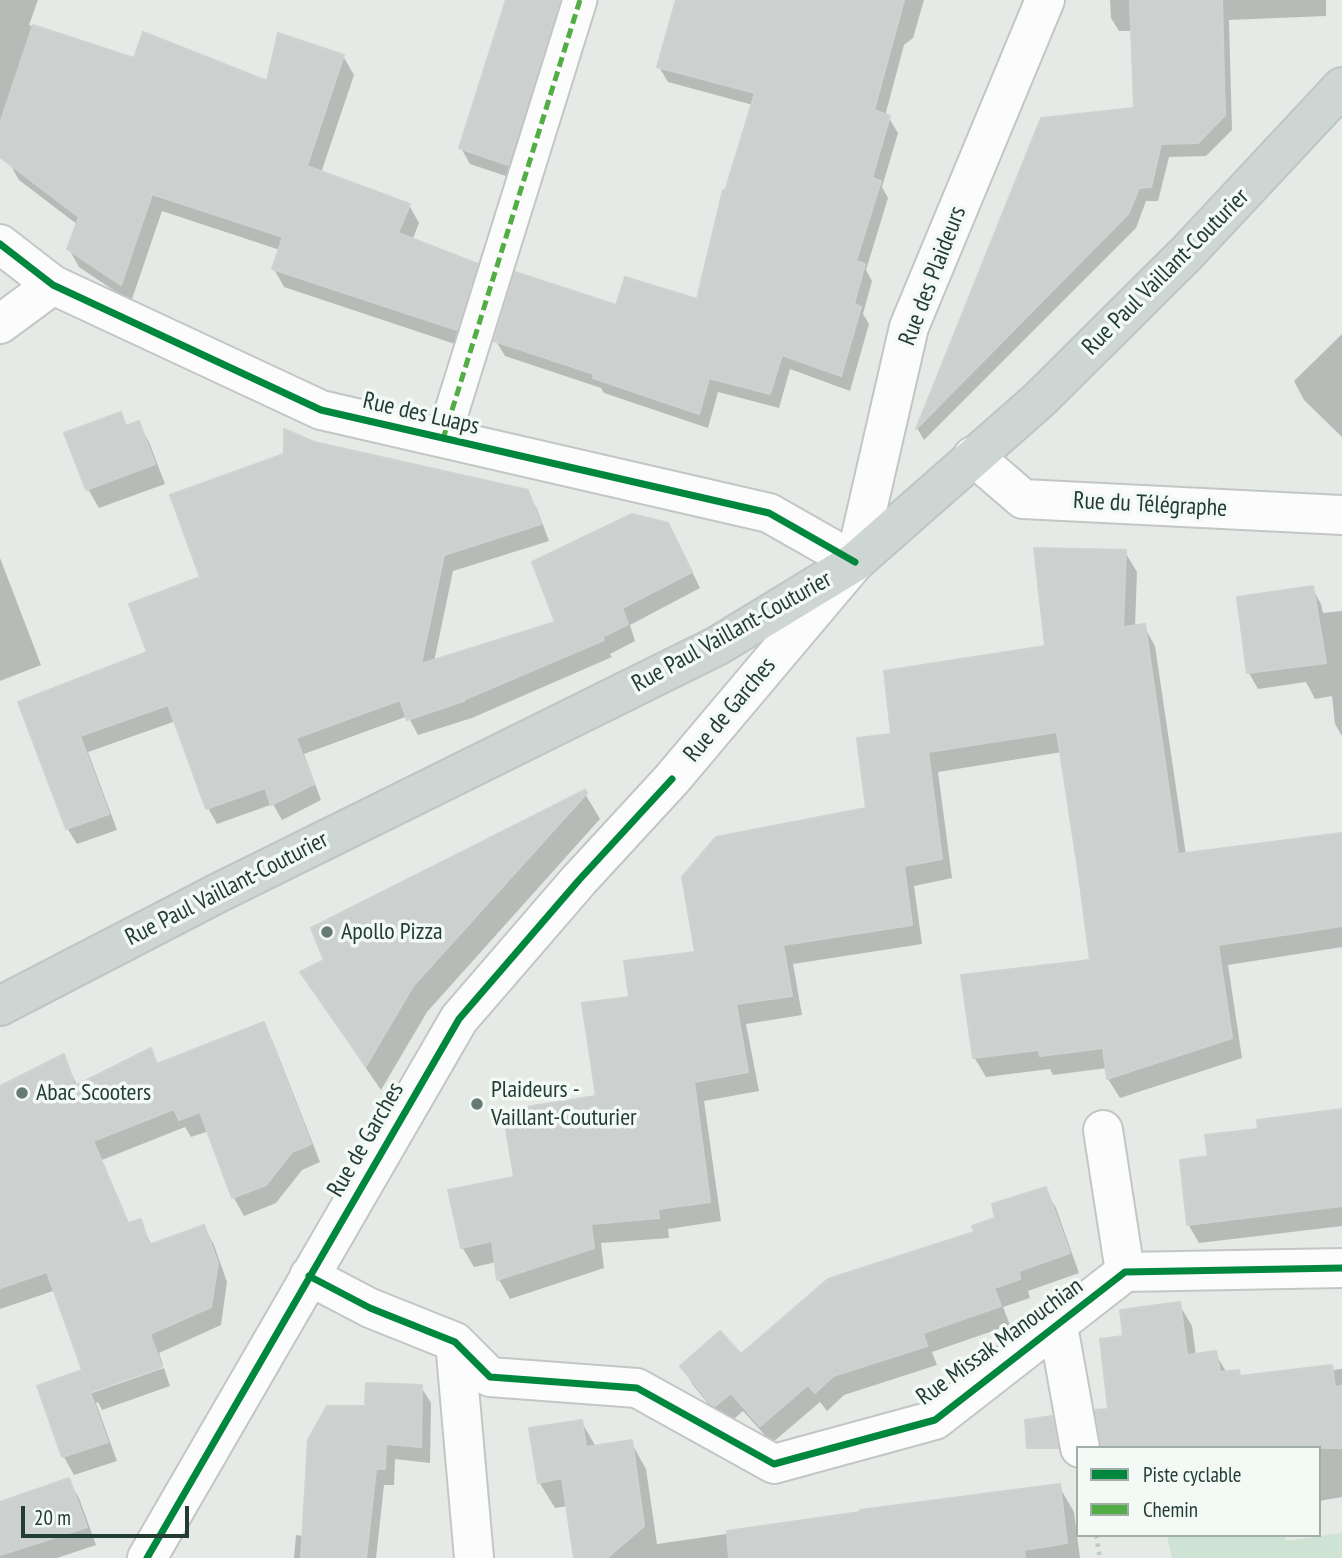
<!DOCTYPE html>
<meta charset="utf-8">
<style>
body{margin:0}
#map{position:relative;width:1342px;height:1558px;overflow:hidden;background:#e5eae7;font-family:"PT Sans Narrow",sans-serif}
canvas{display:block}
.legend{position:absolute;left:1076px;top:1446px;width:245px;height:91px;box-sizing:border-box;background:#f3f9f5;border:2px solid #a0aea8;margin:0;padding:9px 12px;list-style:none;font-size:21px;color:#233d34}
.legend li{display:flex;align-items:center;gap:14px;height:35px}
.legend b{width:35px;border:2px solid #a0aea8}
.scale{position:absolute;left:21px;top:1506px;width:168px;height:32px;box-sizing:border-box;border:4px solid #233d34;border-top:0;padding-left:9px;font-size:21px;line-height:24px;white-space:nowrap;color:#233d34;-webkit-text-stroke:5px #f3f9f5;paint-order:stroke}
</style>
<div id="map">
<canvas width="1342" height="1558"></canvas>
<ul class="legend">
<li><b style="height:9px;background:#00873e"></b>Piste cyclable</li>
<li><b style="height:9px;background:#53ad45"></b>Chemin</li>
</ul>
<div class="scale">20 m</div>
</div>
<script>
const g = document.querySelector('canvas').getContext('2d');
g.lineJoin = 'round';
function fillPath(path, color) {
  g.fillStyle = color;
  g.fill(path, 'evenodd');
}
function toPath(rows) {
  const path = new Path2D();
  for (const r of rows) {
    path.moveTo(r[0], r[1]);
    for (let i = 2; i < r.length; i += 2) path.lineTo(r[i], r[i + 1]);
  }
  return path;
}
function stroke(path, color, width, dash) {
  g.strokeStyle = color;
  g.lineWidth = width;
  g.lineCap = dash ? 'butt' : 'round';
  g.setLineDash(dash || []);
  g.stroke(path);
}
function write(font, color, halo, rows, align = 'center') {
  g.font = font + ' "PT Sans Narrow",sans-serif';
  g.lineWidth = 7;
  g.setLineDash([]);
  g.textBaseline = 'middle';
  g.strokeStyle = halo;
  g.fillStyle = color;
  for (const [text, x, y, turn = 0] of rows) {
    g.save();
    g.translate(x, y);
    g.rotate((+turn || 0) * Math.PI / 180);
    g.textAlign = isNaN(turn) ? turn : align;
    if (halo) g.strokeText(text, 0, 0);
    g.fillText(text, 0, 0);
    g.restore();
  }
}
const green = toPath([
 [1342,1533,1342,1558,1172,1558,1167,1536,1285,1535,1287,1541]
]);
const shadow = toPath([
 [0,0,38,0,29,25,135,60,268,83,343,56,354,75,321,173,409,205,419,223,412,241,476,265,487,283,467,348,284,287,274,269,280,250,162,211,131,302,79,267,69,249,78,225,19,180,0,146],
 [508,0,540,0,558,5,567,22,518,180,470,164,461,148],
 [678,0,924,0,913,38,904,45,885,116,889,118,898,133,882,187,888,198,866,270,872,281,863,314,869,324,850,391,790,369,779,408,718,392,708,428,604,393,601,388,505,356,496,341,617,308,698,301,726,193,753,105,668,82,659,67],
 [1110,0,1326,0,1326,16,1229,20,1232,130,1206,156,1169,157,1158,201,1146,201,1136,228,924,440,917,428,998,229,1135,109,1133,31,1119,31,1111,18],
 [1342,334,1342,437,1304,400,1294,381],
 [120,414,128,427,138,423,149,442,165,484,99,508,88,489],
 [314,444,527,492,537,509,549,541,453,571,434,662,558,623,677,541,700,588,630,625,635,641,610,654,612,657,472,718,418,735,408,716,304,754,321,800,282,820,273,804,217,824,208,808,176,721,88,752,117,830,77,844,67,828,20,703,149,653,202,578],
 [1125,552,1137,572,1135,627,1144,626,1155,646,1186,855,1342,835,1342,947,1228,965,1242,1058,1120,1098,1108,1079,1107,1068,1053,1075,1050,1069,986,1077,974,1057,1092,962,1062,752,938,772,952,878,914,886,922,944,793,964,802,1015,746,1024,759,1091,704,1101,721,1221,668,1229,669,1238,601,1243,604,1268,510,1299,499,1280,497,1262,474,1267,462,1247,516,1178,598,1098,631,999,697,953,868,809,893,736,1047,648],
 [0,558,41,665,0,681],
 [1312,588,1321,604,1323,613,1342,611,1342,736,1335,724,1332,696,1315,699,1306,682,1258,689,1249,673,1239,599],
 [584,792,600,819,427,1012,381,1090,317,997,303,972,326,961],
 [263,1024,273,1042,320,1162,302,1170,276,1203,244,1216,234,1198,209,1131,191,1137,185,1127,102,1160,129,1224,140,1221,152,1246,204,1227,214,1245,227,1282,221,1325,159,1353,163,1365,92,1390,92,1393,164,1368,170,1386,102,1410,98,1402,96,1403,117,1461,74,1475,64,1457,39,1387,81,1372,86,1381,56,1290,0,1309,0,1088,63,1056,78,1087,150,1050,159,1065],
 [1342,1111,1342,1226,1199,1243,1188,1224,1209,1158,1260,1130],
 [1045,1189,1056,1208,1079,1273,1028,1291,1030,1298,1003,1307,1010,1325,932,1352,937,1365,844,1395,827,1411,820,1402,772,1443,743,1411,727,1425,724,1423,693,1385,682,1366,741,1357,977,1233],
 [1179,1304,1192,1326,1196,1356,1215,1353,1227,1373,1238,1372,1241,1377,1331,1367,1333,1370,1342,1369,1342,1497,1319,1501,1319,1448,1110,1410,1125,1337],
 [421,1387,431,1403,430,1463,395,1459,394,1485,384,1485,376,1558,294,1558,296,1535,304,1536,367,1408],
 [581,1421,596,1447,631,1442,646,1469,657,1544,1059,1486,1074,1512,1080,1558,576,1558,568,1506,555,1508,539,1482],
 [68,1480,79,1498,96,1545,57,1558,0,1558,0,1504]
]);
const building = toPath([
 [506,0,560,0,508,165,459,148,506,0],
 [676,0,904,0,874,110,890,116,872,178,881,181,856,261,865,264,854,304,861,307,841,376,782,355,770,394,709,378,699,414,593,378,594,374,494,341,515,272,616,305,625,277,697,299,723,190,725,191,755,93,657,67,676,0],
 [1130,0,1222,0,1225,115,1198,143,1161,144,1151,187,1139,188,1128,214,916,429,1041,118,1134,108,1130,0],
 [33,25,134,58,143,32,267,81,278,33,344,55,307,166,410,204,398,233,478,264,457,330,272,269,283,237,152,194,121,285,67,249,79,217,0,157,0,124,33,25],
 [121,412,126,426,139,421,155,464,86,490,64,433,121,412],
 [284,429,314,442,528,490,541,524,444,555,421,664,555,622,532,562,632,514,668,523,692,572,622,608,628,624,602,637,604,640,463,700,464,701,407,720,400,700,296,738,314,784,271,805,265,788,206,809,168,705,80,736,109,814,66,829,18,702,147,652,129,604,200,577,170,495,284,454,284,429],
 [1034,548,1126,550,1123,627,1145,624,1178,854,1342,833,1342,926,1218,945,1232,1038,1107,1079,1103,1048,1040,1056,1039,1050,973,1058,961,975,1090,960,1078,869,1057,732,928,752,942,859,904,866,912,925,783,945,792,996,736,1004,748,1072,694,1082,710,1202,658,1209,659,1218,591,1224,594,1248,497,1280,492,1241,461,1248,448,1190,514,1177,505,1123,528,1118,526,1107,596,1096,582,1003,629,997,624,961,695,952,682,877,716,837,866,808,857,738,891,734,884,671,1045,646,1034,548],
 [1313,586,1326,663,1247,673,1237,597,1313,586],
 [585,790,587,793,413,986,366,1066,300,972,324,960,311,928,585,790],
 [264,1022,311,1144,292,1152,266,1185,232,1198,200,1112,179,1120,174,1109,93,1141,128,1223,141,1219,149,1245,204,1225,218,1263,211,1307,150,1334,162,1367,90,1392,47,1272,0,1288,0,1086,64,1054,75,1086,151,1048,157,1064,264,1022],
 [1342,1109,1342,1206,1187,1225,1180,1160,1208,1156,1205,1135,1258,1129,1257,1120,1342,1109],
 [1046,1187,1070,1253,1019,1271,1020,1279,994,1288,1001,1306,923,1333,927,1346,833,1376,815,1393,808,1385,760,1426,731,1393,715,1406,711,1404,680,1366,720,1331,741,1354,828,1279,974,1232,972,1226,995,1218,992,1204,1046,1187],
 [1180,1302,1187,1355,1216,1351,1220,1372,1239,1370,1240,1376,1332,1365,1335,1387,1342,1386,1342,1448,1101,1448,1095,1410,1108,1409,1100,1339,1123,1336,1120,1310,1180,1302],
 [82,1370,108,1442,62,1457,37,1386,82,1370],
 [366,1383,422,1385,421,1447,386,1444,385,1469,376,1469,366,1558,301,1558,308,1440,327,1406,365,1406,366,1383],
 [1052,1416,1058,1448,1027,1448,1025,1420,1052,1416],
 [582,1420,586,1447,632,1440,644,1526,607,1558,574,1558,562,1478,538,1483,529,1428,582,1420],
 [69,1478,87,1527,0,1555,0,1502,69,1478],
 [1060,1484,1067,1543,1024,1550,1025,1558,729,1558,727,1531,860,1512,860,1510,1060,1484]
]);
const path = toPath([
 [1096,1535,1100,1558]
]);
const pedestrian = toPath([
 [443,439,580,0]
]);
const minor = toPath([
 [0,244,53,285,321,410,769,513,855,562],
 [0,324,53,285],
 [973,456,1023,499,1342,515],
 [1103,1130,1125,1272],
 [309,1276,370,1308,455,1342,490,1377,637,1388,774,1464,935,1420,1125,1272,1342,1268],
 [1058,1326,1080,1448],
 [455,1342,474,1558],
 [147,1558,459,1019,579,880,672,779,855,562,909,327,1045,0]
]);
const primary = toPath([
 [0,1006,218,893,717,646,855,562,1039,400,1187,253,1342,87]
]);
const quiet = toPath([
 [443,439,580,0]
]);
const cycleway = toPath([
 [0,244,53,285,321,410,769,513,855,562],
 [309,1276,370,1308,455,1342,490,1377,637,1388,774,1464,935,1420,1125,1272,1342,1268],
 [147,1558,459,1019,579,880,672,779]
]);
const markers = [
 [327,932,7,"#677a73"],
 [22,1093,7,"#677a73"],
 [477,1104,7,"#677a73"]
];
const streetNames = [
 ["Rue Paul Vaillant-Couturier",1166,272,-45],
 ["Rue des Plaideurs",933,276,-69],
 ["Rue des Luaps",421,414,13],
 ["Rue du Télégraphe",1150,505,3],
 ["Rue Paul Vaillant-Couturier",732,632,-29],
 ["Rue de Garches",730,710,-50],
 ["Rue Paul Vaillant-Couturier",227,889,-27],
 ["Rue de Garches",366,1140,-60],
 ["Rue Missak Manouchian",1000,1342,-36]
];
const poiNames = [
 ["Apollo Pizza",341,932],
 ["Plaideurs -",491,1090],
 ["Vaillant-Couturier",491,1118],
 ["Abac Scooters",36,1093]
];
fillPath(green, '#cee3d3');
fillPath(shadow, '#0003');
fillPath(building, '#ccd1cf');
stroke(building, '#ced3d0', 2);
stroke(pedestrian, '#c2c7c4', 37);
stroke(minor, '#c2c7c4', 42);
stroke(primary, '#bdc6c2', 42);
stroke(path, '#c2cac5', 4.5, [3.5, 5]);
stroke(pedestrian, '#fbfcfb', 33);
stroke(minor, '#fbfcfb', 38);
stroke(primary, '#ced6d3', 38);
stroke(quiet, '#53ad45', 5, [10, 5]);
stroke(cycleway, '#00873e', 7);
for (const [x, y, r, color] of markers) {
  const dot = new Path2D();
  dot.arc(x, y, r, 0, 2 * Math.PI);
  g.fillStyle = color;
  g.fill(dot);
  stroke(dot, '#f3f9f5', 2.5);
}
write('24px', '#233d34', '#f3f9f5', streetNames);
write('24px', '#233d34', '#f3f9f5', poiNames, 'left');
</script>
